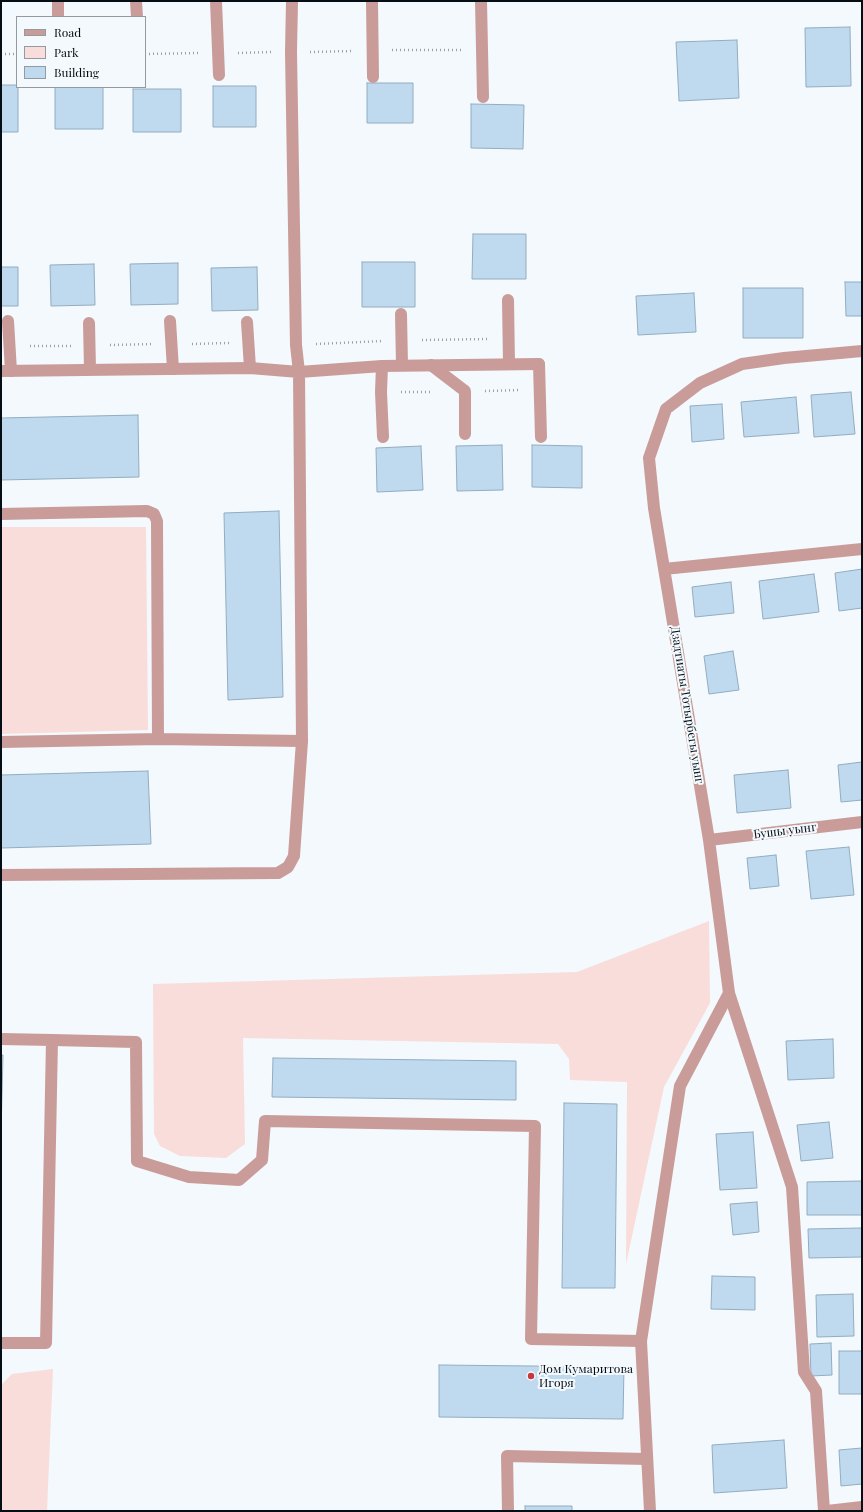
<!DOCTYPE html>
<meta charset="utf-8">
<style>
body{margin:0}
#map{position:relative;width:863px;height:1512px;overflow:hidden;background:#f3f9fd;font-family:"Playfair Display",serif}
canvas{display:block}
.frame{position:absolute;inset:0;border:2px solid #050e15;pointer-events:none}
.legend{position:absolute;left:16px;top:16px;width:130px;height:72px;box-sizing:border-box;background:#f3f9fd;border:1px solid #949ba0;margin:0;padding:5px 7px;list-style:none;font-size:12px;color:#050e15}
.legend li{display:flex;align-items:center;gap:8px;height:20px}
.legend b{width:20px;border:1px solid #949ba0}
</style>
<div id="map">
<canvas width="863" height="1512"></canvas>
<div class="frame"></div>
<ul class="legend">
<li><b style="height:5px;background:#c99c99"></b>Road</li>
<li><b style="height:11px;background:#f9ddda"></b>Park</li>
<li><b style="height:11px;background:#bfdaef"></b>Building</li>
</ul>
</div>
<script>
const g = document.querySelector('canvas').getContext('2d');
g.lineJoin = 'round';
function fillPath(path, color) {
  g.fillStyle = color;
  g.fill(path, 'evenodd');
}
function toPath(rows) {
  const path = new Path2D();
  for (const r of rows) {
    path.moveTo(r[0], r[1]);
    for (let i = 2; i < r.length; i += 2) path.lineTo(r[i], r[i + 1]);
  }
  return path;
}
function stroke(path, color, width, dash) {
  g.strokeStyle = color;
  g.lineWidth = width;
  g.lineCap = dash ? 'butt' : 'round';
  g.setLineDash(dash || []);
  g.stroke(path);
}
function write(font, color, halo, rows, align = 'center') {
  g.font = font + ' "Playfair Display",serif';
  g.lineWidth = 4;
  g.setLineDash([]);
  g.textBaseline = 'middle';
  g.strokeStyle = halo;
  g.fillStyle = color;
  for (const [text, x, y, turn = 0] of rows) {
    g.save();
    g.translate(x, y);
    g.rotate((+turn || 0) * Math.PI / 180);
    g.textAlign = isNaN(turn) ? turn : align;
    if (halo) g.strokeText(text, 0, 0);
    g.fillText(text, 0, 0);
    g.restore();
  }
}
const green = toPath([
 [1,527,146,527,148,730,1,734],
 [709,921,710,1003,664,1087,626,1264,627,1082,570,1080,569,1059,558,1044,243,1038,245,1144,226,1158,180,1156,160,1146,154,1134,153,984,577,972],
 [53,1369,47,1511,1,1511,1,1385,12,1374]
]);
const building = toPath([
 [850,27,851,86,806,87,805,28,850,27],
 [737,40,739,98,679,101,676,42,737,40],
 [367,83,413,83,413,123,367,123,367,83],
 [1,85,17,85,17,87,18,87,18,132,1,132,1,85],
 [213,86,256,86,256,127,213,127,213,86],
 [55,87,103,87,103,129,55,129,55,87],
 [133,89,181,89,181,132,133,132,133,89],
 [471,104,524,105,523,149,471,148,471,104],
 [473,234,526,234,526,279,472,279,473,234],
 [362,262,415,262,415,307,362,307,362,262],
 [178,263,178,304,131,305,130,264,178,263],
 [94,264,95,305,51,306,50,265,94,264],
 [1,267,18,267,18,306,1,306,1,267],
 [257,267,258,310,212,311,211,268,257,267],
 [845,282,862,282,862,316,846,316,845,282],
 [743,288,803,288,803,338,743,338,743,288],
 [694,293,696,332,638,335,636,296,694,293],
 [851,392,855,434,814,437,811,395,851,392],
 [796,397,799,433,744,437,741,402,796,397],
 [722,404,724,439,692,442,690,406,722,404],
 [138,415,139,477,1,480,1,418,138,415],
 [502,445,503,490,457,491,456,446,502,445],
 [532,445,582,446,582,488,532,487,532,445],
 [421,446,423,490,377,492,376,448,421,446],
 [279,511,283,697,228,700,224,513,279,511],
 [862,569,862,608,839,611,835,573,862,569],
 [814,574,819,612,763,619,759,581,814,574],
 [731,582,734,613,695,617,692,587,731,582],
 [733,651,739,690,709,694,704,656,733,651],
 [862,762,862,800,841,802,838,765,862,762],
 [788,770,791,808,737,813,734,775,788,770],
 [148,771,151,844,1,848,1,775,148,771],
 [849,847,854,895,811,899,806,851,849,847],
 [776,855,779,886,750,889,747,858,776,855],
 [833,1039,834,1078,788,1080,786,1041,833,1039],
 [1,1055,3,1055,1,1134,1,1055],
 [273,1058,516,1061,516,1100,272,1097,273,1058],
 [564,1103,617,1104,615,1288,562,1288,564,1103],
 [829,1122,833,1158,801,1161,797,1125,829,1122],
 [753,1132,757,1188,720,1190,716,1134,753,1132],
 [862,1181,862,1215,807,1215,807,1182,862,1181],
 [757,1202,759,1232,733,1235,730,1204,757,1202],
 [862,1228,862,1257,809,1258,808,1229,862,1228],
 [712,1276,755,1277,755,1310,711,1309,712,1276],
 [853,1294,854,1336,817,1337,816,1295,853,1294],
 [831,1343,832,1375,811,1376,810,1344,831,1343],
 [839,1351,862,1351,862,1394,839,1394,839,1351],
 [439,1365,624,1367,623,1419,439,1417,439,1365],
 [784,1440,787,1488,714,1493,712,1445,784,1440],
 [862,1448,862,1484,841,1486,839,1450,862,1448],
 [525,1506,572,1506,572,1511,525,1511,525,1506]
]);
const path = toPath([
 [392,50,463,50],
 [310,52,353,51],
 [238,53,271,52],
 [1,54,17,54],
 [145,54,199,53],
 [422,340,489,339],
 [192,344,229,343],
 [316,344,383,341],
 [110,345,153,344],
 [30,346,71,346],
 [485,391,520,390],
 [401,392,432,392]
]);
const service = toPath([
 [58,1,58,17],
 [136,1,137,17],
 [216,1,219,75],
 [372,1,373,77],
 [481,1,483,97],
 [508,300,509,364],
 [401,314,402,365],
 [8,321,11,371],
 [170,321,173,369],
 [247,322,250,368],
 [89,323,90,369],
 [539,364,541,437],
 [431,365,465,391,465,434],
 [382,366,381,392,383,437],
 [1,514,147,511,154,514,157,521,158,739,1,742],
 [158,739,302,741],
 [729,993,792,1187,804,1372,816,1391,824,1511],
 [52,1040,136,1042,137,1161,189,1177,239,1180,262,1160,265,1121,535,1126,531,1339,641,1341],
 [508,1511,507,1456,647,1459]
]);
const minor = toPath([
 [1,371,250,368,299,372,382,366,539,364],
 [664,569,862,549],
 [709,840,862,822],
 [1,875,278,873,288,867,294,856,302,741,299,372,296,345,291,52,292,1],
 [1,1039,52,1040,46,1343,1,1343],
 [650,1511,641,1341,680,1086,729,993,709,840,654,508,649,458,666,409,700,383,742,364,784,358,862,351],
 [827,1511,862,1507]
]);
const markers = [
 [531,1376,4,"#c7373c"]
];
const streetNames = [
 ["Дзадтиаты Тотырбегы уынг",687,705,81],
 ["Бушы уынг",785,831,-7]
];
const poiNames = [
 ["Дом Кумаритова",539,1369],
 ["Игоря",539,1383]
];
fillPath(green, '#f9ddda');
fillPath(building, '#bfdaef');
stroke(building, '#92acc0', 1);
stroke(path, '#9ba2a7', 2.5, [1, 3]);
stroke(service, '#c99c99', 12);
stroke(minor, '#c99c99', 12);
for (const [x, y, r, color] of markers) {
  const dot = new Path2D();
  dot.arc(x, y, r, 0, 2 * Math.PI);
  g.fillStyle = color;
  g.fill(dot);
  stroke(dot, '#f3f9fd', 1.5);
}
write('12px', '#050e15', '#f3f9fd', streetNames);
write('12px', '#050e15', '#f3f9fd', poiNames, 'left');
</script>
